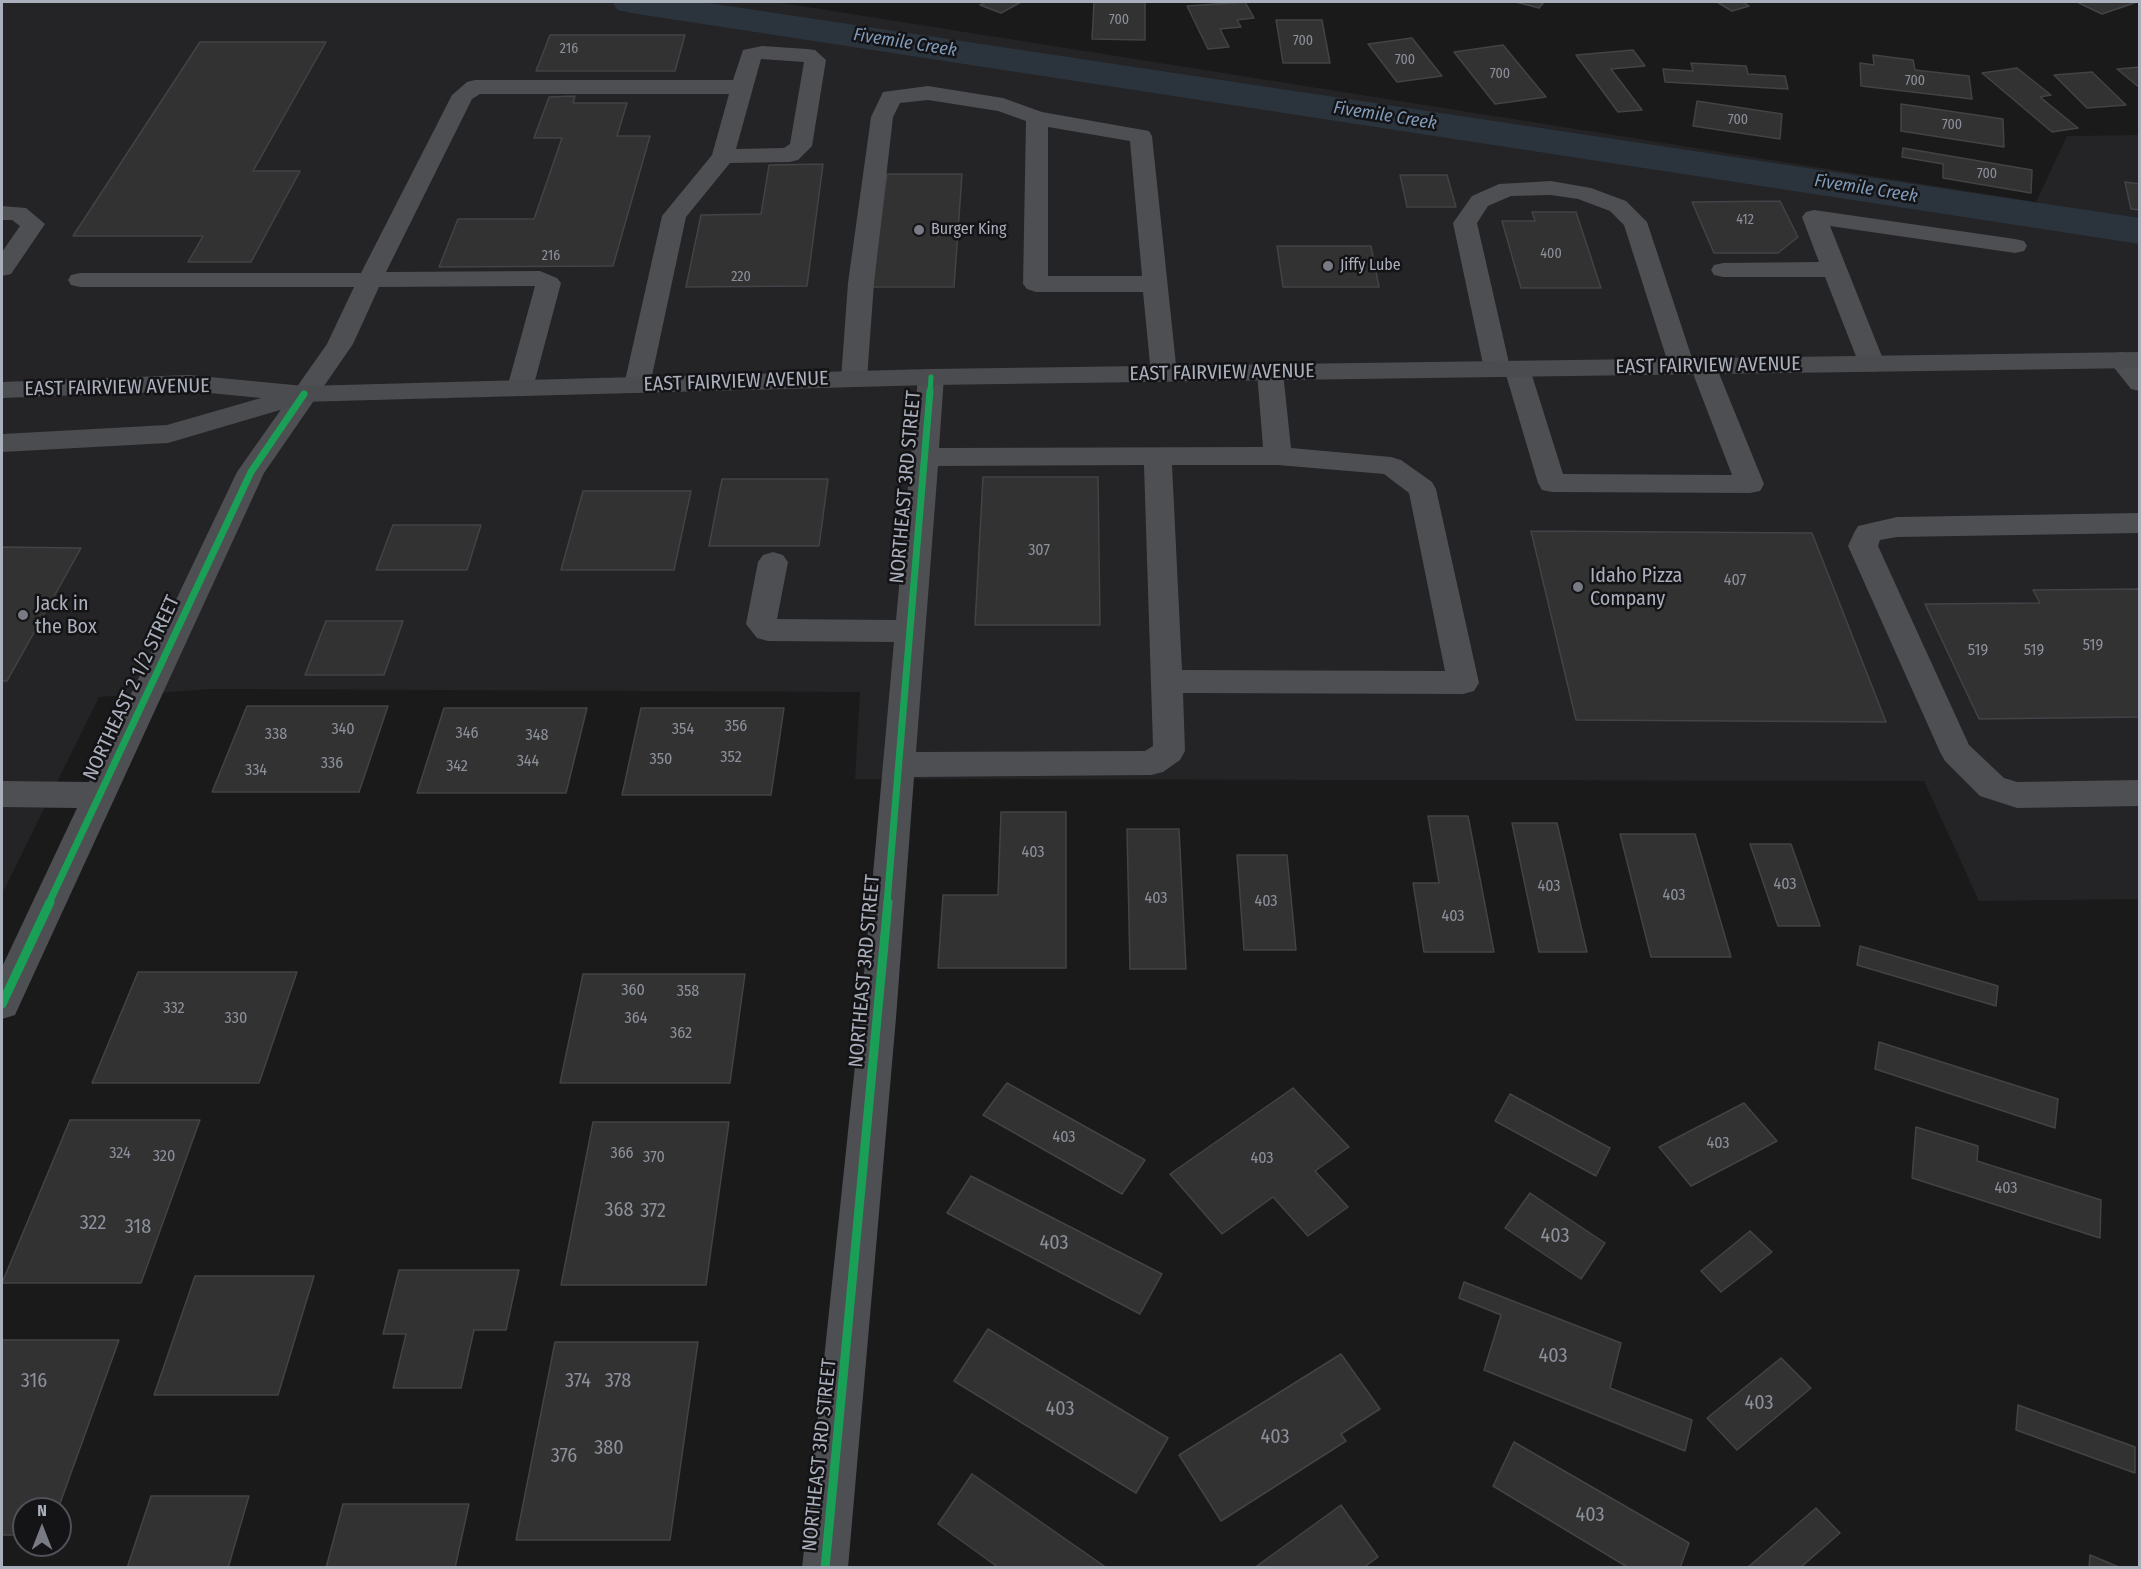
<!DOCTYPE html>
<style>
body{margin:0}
#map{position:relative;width:2141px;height:1569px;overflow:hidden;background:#1a1a1a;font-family:"Fira Sans Condensed",sans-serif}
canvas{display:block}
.frame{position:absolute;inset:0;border:3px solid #aaafbc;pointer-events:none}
.north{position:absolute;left:12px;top:1497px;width:60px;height:60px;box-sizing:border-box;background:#141316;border:2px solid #505158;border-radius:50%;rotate:0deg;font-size:16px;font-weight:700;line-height:24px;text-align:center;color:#aaafbc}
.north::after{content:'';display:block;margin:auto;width:21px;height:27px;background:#787b83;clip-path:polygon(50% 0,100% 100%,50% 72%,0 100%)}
</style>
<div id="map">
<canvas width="2141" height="1569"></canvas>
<div class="frame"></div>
<div class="north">N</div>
</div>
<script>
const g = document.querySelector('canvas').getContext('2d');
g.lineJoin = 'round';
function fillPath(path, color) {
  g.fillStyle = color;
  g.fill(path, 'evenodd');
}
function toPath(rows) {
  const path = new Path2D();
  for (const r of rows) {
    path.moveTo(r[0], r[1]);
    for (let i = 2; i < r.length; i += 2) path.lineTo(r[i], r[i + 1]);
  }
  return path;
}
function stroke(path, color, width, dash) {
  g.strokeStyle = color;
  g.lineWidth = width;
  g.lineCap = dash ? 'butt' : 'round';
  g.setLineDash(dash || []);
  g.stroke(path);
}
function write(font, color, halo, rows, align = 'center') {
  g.font = font + ' "Fira Sans Condensed",sans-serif';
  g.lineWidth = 5;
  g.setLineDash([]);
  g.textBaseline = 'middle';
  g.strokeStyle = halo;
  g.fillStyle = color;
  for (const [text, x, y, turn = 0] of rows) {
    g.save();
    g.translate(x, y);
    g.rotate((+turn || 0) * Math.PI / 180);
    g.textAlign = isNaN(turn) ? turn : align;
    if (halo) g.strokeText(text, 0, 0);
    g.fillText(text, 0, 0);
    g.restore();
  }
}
const built = toPath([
 [2,2,776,2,2036,202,2067,136,2139,135,2139,899,1979,901,1924,781,855,779,860,692,212,689,99,697,2,894]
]);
const canal = toPath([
 [612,2,702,2,2140,218,2140,244,631,13,618,10,612,2]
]);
const building = toPath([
 [986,2,1021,2,1001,13,980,5,986,2],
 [1094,2,1145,2,1145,40,1092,39,1094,2],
 [1245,2,1254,18,1237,20,1241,27,1220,29,1229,47,1208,49,1187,6,1245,2],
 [1516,2,1544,2,1539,8,1516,2],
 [1717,2,1743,2,1749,6,1732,11,1717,2],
 [2077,2,2137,2,2102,14,2077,2],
 [1276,20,1322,20,1330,63,1283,63,1276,20],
 [550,35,685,35,675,71,536,71,550,35],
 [1412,38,1442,76,1397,82,1368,44,1412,38],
 [200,42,326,42,253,171,300,171,251,262,188,262,203,236,73,236,200,42],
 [1503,45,1546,97,1495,104,1454,52,1503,45],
 [1633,50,1645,66,1611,69,1642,110,1618,112,1576,55,1633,50],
 [1873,55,1913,60,1915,70,1969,76,1972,99,1861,86,1860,63,1874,65,1873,55],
 [1691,63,1746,66,1748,74,1785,76,1788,89,1665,82,1663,69,1693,71,1691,63],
 [2140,67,2140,88,2117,69,2140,67],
 [2017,68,2051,95,2040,97,2078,128,2052,132,1982,73,2017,68],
 [2092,72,2126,105,2087,108,2054,75,2092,72],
 [575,96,573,103,627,103,617,136,650,136,613,266,439,267,458,219,534,219,562,138,534,138,549,97,575,96],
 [1697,101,1782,114,1780,139,1693,126,1697,101],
 [1901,104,2003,119,2004,147,1901,131,1901,104],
 [1903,148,2032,170,2031,193,1943,178,1943,164,1902,157,1903,148],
 [823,164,807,286,686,287,701,215,761,214,769,165,823,164],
 [887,174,962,174,954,287,872,287,887,174],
 [1400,175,1447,175,1456,207,1407,207,1400,175],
 [2125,182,2140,184,2140,210,2131,209,2125,182],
 [1780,201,1798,237,1778,253,1714,253,1692,202,1780,201],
 [1532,212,1576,212,1601,288,1521,288,1502,221,1535,221,1532,212],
 [1277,246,1371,246,1379,287,1283,287,1277,246],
 [983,477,1098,477,1100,625,975,625,983,477],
 [722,479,828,479,819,546,709,546,722,479],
 [583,491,691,491,674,570,561,570,583,491],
 [393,525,481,525,467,570,376,570,393,525],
 [1531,531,1812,533,1886,722,1576,720,1531,531],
 [2,547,81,548,7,681,2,681,2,547],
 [2140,589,2140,717,1979,719,1925,604,2040,603,2033,590,2140,589],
 [326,621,403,621,384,675,305,675,326,621],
 [247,706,388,706,359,792,212,792,247,706],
 [444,708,587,708,566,793,417,793,444,708],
 [641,708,784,708,771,795,622,795,641,708],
 [1001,812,1066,812,1066,968,938,968,943,895,998,895,1001,812],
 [1428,816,1468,816,1494,952,1424,952,1413,883,1439,883,1428,816],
 [1512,823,1557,823,1587,952,1539,952,1512,823],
 [1127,829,1179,829,1186,969,1130,969,1127,829],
 [1620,834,1695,834,1731,957,1651,957,1620,834],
 [1750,844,1791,844,1820,926,1778,926,1750,844],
 [1237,855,1287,855,1296,950,1244,950,1237,855],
 [1860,946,1998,986,1996,1006,1857,965,1860,946],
 [138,972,297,972,259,1083,92,1083,138,972],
 [583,974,745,974,730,1083,560,1083,583,974],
 [1879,1042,2058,1099,2055,1128,1875,1069,1879,1042],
 [1007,1083,1145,1160,1122,1194,983,1115,1007,1083],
 [1293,1088,1349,1147,1315,1171,1348,1207,1308,1236,1273,1197,1222,1234,1170,1174,1293,1088],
 [1510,1094,1610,1148,1596,1176,1495,1121,1510,1094],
 [1744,1103,1777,1141,1691,1186,1659,1147,1744,1103],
 [70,1120,200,1120,141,1283,2,1283,70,1120],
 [593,1122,729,1122,706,1285,561,1285,593,1122],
 [1916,1127,1978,1146,1977,1161,2101,1200,2100,1238,1912,1178,1916,1127],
 [971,1176,1162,1274,1140,1314,947,1213,971,1176],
 [1530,1193,1605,1243,1581,1279,1505,1228,1530,1193],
 [1750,1231,1772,1252,1721,1292,1701,1271,1750,1231],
 [399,1270,519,1270,506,1330,474,1330,461,1388,393,1388,406,1334,383,1334,399,1270],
 [195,1276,314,1276,278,1395,154,1395,195,1276],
 [1464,1282,1621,1343,1610,1388,1692,1420,1685,1451,1484,1370,1501,1315,1459,1298,1464,1282],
 [988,1329,1168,1438,1136,1493,954,1381,988,1329],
 [2,1340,119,1340,58,1509,24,1509,24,1535,2,1535,2,1340],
 [555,1342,698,1342,670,1540,516,1540,555,1342],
 [1341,1354,1380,1409,1341,1434,1346,1441,1221,1521,1179,1455,1341,1354],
 [1781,1358,1811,1388,1737,1450,1707,1418,1781,1358],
 [2018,1405,2135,1447,2135,1473,2016,1430,2018,1405],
 [1514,1442,1689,1543,1680,1568,1629,1568,1493,1486,1514,1442],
 [972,1474,1107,1568,999,1568,938,1524,972,1474],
 [151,1496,249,1496,228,1568,127,1568,151,1496],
 [343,1504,469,1504,455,1568,326,1568,343,1504],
 [1341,1505,1378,1557,1363,1568,1254,1568,1341,1505],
 [1816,1508,1840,1533,1800,1568,1747,1568,1816,1508],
 [2090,1555,2121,1568,2089,1568,2090,1555]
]);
const minor = toPath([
 [762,46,807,49,815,50,826,60,812,146,798,160,790,162,730,163,686,217,650,385,646,391,637,393,628,391,624,385,662,216,712,155,729,94,480,94,472,99,386,272,540,271,557,278,561,283,533,388,529,394,520,396,511,394,507,388,535,286,379,287,353,344,264,473,20,1004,15,1015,2,1019,2,967,77,808,2,807,2,781,89,782,237,472,327,344,354,287,80,287,71,285,68,280,71,275,80,273,361,273,452,95,467,82,475,80,733,80,743,50,762,46],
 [761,59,804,62,790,144,784,148,736,149,761,59],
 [928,86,1003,98,1042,112,1149,131,1152,136,1177,374,1173,380,1164,382,1155,380,1151,374,1143,292,1036,292,1027,289,1023,284,1026,121,998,111,928,100,900,103,893,117,874,283,867,379,863,385,854,387,845,385,841,379,848,283,871,117,883,92,928,86],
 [1048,127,1130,141,1142,276,1048,276,1048,127],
 [1551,181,1591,188,1626,201,1647,222,1693,361,1703,358,1712,360,1716,366,1764,484,1760,491,1750,493,1552,492,1542,490,1538,483,1506,375,1497,377,1488,375,1484,369,1453,223,1472,196,1499,184,1551,181],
 [1551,195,1578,199,1610,211,1624,225,1669,366,1673,372,1682,374,1692,371,1732,475,1563,474,1530,369,1526,363,1517,361,1509,363,1477,223,1488,206,1511,196,1551,195],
 [2,206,26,208,45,224,11,274,2,276,2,252,20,226,12,220,2,220,2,206],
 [1814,210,2015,239,2024,241,2027,246,2024,251,2015,253,1830,226,1885,364,1881,370,1872,372,1863,370,1859,364,1825,277,1723,277,1714,275,1711,270,1714,265,1723,263,1819,262,1802,217,1806,212,1814,210],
 [2121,352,2130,354,2140,365,2140,391,2131,389,2108,360,2112,354,2121,352],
 [1270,364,1279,366,1283,372,1291,448,1391,457,1401,460,1432,482,1436,489,1479,683,1474,691,1463,694,1183,693,1185,751,1180,760,1163,772,1151,775,914,777,896,1018,848,1568,802,1568,860,1018,894,642,768,641,757,638,746,624,758,562,763,555,773,552,783,555,788,562,777,619,896,620,918,377,922,371,931,369,940,371,944,377,939,448,1263,447,1257,372,1261,366,1270,364],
 [1144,465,1153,746,1145,751,916,752,938,466,1144,465],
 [1172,465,1278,465,1384,474,1409,493,1445,671,1182,670,1172,465],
 [2140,513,2140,533,1897,537,1880,540,1878,546,1969,745,2004,778,2017,782,2140,780,2140,806,2017,808,1980,796,1945,761,1940,752,1848,546,1854,533,1858,526,1897,517,2140,513]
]);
const major = toPath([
 [2140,352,2140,368,931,385,300,402,297,405,168,443,2,452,2,434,167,425,261,398,189,391,2,398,2,382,189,375,304,386,931,369,2140,352]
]);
const cyclewayFar2 = toPath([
 [930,392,931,377]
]);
const cyclewayFar1 = toPath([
 [49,903,251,472,304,394],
 [887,903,930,391]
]);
const cycleway = toPath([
 [2,1004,50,902],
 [825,1568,888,902]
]);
const markers = [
 [919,230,6,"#787b83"],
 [1328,266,6,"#787b83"],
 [1578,587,6,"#787b83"],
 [23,615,6,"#787b83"]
];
const farNumbernames = [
 ["700",1119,20],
 ["700",1303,41],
 ["216",569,49],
 ["700",1405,60],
 ["700",1500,74],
 ["700",1915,81],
 ["700",1738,120],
 ["700",1952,125],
 ["700",1987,174],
 ["412",1745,220],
 ["400",1551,254],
 ["216",551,256],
 ["220",741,277]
];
const farPoinames = [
 ["Burger King",931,230],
 ["Jiffy Lube",1340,266]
];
const numberNames = [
 ["307",1039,551],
 ["407",1735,581],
 ["519",2093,646],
 ["519",1978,651],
 ["519",2034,651],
 ["356",736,727],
 ["340",343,730],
 ["354",683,730],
 ["346",467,734],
 ["338",276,735],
 ["348",537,736],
 ["352",731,758],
 ["350",661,760],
 ["344",528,762],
 ["336",332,764],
 ["342",457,767],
 ["334",256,771],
 ["403",1033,853],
 ["403",1785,885],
 ["403",1549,887],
 ["403",1674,896],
 ["403",1156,899],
 ["403",1266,902],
 ["403",1453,917],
 ["360",633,991],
 ["358",688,992],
 ["332",174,1009],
 ["330",236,1019],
 ["364",636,1019],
 ["362",681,1034],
 ["403",1064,1138],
 ["403",1718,1144],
 ["324",120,1154],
 ["366",622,1154],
 ["320",164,1157],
 ["370",654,1158],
 ["403",1262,1159],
 ["403",2006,1189]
];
const farWaternames = [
 ["Fivemile Creek",905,43,9],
 ["Fivemile Creek",1385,116,9],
 ["Fivemile Creek",1866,189,9]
];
const streetNames = [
 ["EAST FAIRVIEW AVENUE",1708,366,-1],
 ["EAST FAIRVIEW AVENUE",1222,373,-1],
 ["EAST FAIRVIEW AVENUE",736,382,-2],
 ["EAST FAIRVIEW AVENUE",117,388,-1],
 ["NORTHEAST 3RD STREET",906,487,-85],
 ["NORTHEAST 2 1/2 STREET",132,688,-65],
 ["NORTHEAST 3RD STREET",865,971,-85],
 ["NORTHEAST 3RD STREET",820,1455,-84]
];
const poiNames = [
 ["Idaho Pizza",1590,576],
 ["Company",1590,599],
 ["Jack in",35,604],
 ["the Box",35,627]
];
const nearNumbernames = [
 ["368",619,1210],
 ["372",653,1211],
 ["322",93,1223],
 ["318",138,1227],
 ["403",1555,1236],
 ["403",1054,1243],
 ["403",1553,1356],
 ["316",34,1381],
 ["374",578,1381],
 ["378",618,1381],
 ["403",1759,1403],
 ["403",1060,1409],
 ["403",1275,1437],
 ["380",609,1448],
 ["376",564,1456],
 ["403",1590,1515]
];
fillPath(built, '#242326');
fillPath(canal, '#2b343d');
fillPath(building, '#323232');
stroke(building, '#424346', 1.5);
fillPath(minor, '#4d4f53');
fillPath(major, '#4b4c4f');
stroke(cyclewayFar2, '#1a9f57', 5);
stroke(cyclewayFar1, '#1a9f57', 7);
stroke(cycleway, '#1a9f57', 9);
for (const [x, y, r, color] of markers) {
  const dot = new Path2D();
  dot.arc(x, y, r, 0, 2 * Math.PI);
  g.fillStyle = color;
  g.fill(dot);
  stroke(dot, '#141316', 2);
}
write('14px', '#8c909a', null, farNumbernames);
write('16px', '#aaafbc', '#141316', farPoinames, 'left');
write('16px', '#8c909a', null, numberNames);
write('italic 18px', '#7f9bb9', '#141316', farWaternames);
write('20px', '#aaafbc', '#141316', streetNames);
write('20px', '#aaafbc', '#141316', poiNames, 'left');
write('20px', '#8c909a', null, nearNumbernames);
</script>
